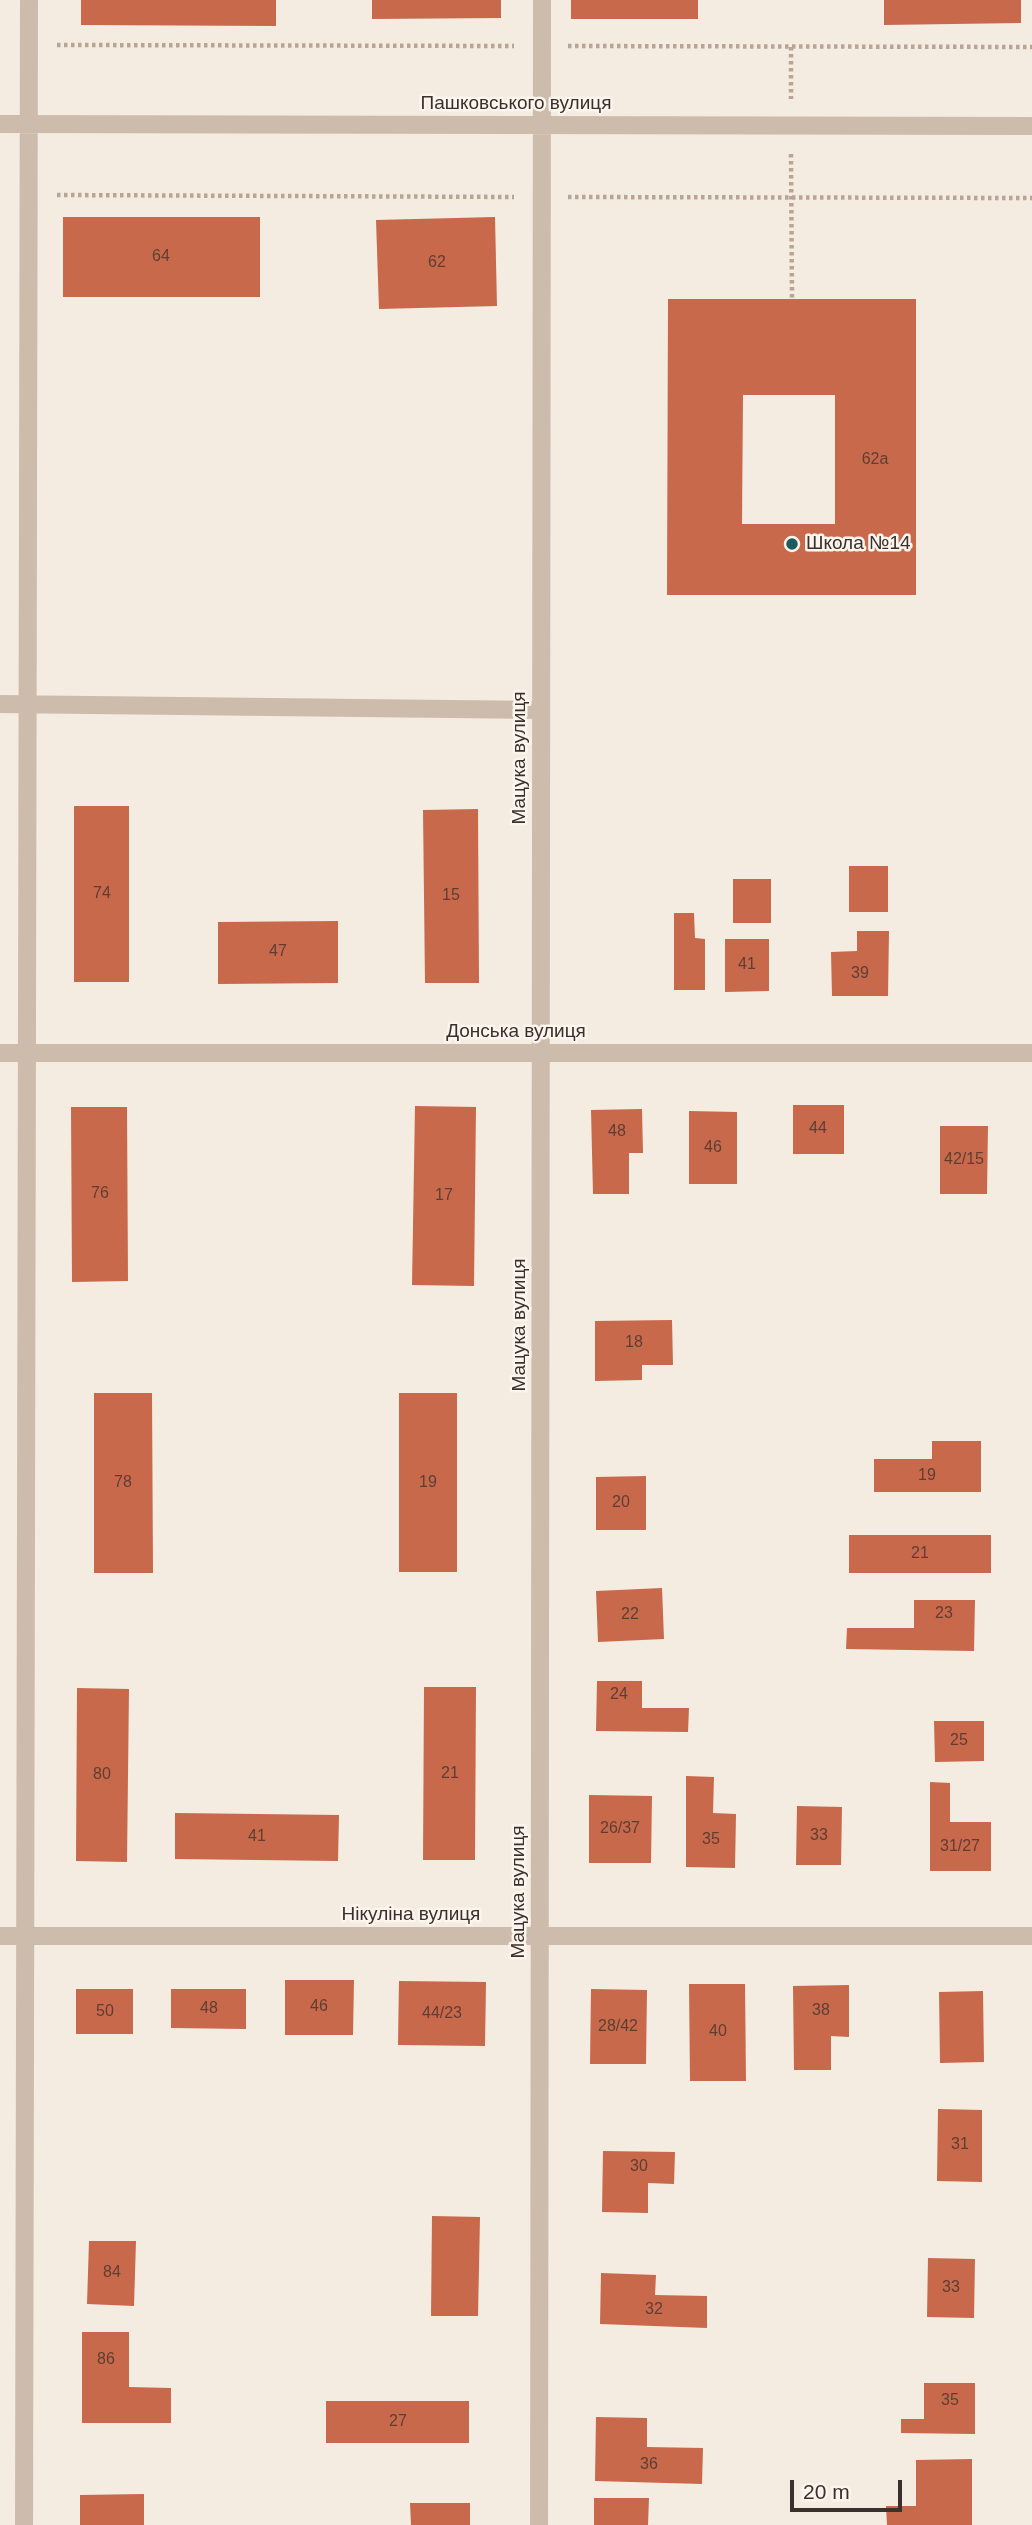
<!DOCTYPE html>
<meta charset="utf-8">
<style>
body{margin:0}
#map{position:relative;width:1032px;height:2525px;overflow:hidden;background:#f4ebe1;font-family:Arial,sans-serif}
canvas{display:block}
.scale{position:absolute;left:790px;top:2480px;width:112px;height:32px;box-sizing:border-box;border:4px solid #3b302b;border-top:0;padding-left:9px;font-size:21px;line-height:24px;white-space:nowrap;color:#3b302b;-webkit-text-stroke:5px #fbf5ee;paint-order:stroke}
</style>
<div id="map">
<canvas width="1032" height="2525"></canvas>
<div class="scale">20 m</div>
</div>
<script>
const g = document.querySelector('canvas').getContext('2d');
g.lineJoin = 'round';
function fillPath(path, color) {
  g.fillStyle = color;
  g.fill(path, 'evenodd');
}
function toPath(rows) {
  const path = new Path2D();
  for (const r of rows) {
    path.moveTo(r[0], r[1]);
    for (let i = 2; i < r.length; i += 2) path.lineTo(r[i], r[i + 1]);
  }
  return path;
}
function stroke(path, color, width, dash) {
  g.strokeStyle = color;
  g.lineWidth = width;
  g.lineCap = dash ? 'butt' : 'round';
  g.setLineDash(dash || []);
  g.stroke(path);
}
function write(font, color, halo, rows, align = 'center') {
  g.font = font + ' Arial,sans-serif';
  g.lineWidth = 5;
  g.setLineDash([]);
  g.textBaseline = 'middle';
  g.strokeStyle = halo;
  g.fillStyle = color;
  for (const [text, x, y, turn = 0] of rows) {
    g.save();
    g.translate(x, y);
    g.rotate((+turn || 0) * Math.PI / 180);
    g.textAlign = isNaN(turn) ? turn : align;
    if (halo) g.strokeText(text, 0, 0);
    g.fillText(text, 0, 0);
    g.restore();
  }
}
const building = toPath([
 [81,0,276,0,276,26,81,25],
 [372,0,501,0,501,18,372,19],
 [571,0,698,0,698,19,571,19],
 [884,0,1021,0,1021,23,884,25],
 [63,217,260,217,260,297,63,297],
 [495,217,497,306,379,309,376,220],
 [668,299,916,299,916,595,667,595],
 [743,395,835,395,835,524,742,524],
 [74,806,129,806,129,982,74,982],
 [478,809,479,983,425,983,423,810],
 [849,866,888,866,888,912,849,912],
 [733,879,771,879,771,923,733,923],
 [674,913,694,913,695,938,705,939,705,990,674,990],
 [338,921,338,983,218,984,218,922],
 [857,931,889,931,888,996,832,996,831,952,857,951],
 [725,939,769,939,769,991,725,992],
 [793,1105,844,1105,844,1154,793,1154],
 [415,1106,476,1107,474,1286,412,1285],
 [71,1107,127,1107,128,1281,72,1282],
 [642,1109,643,1153,629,1153,629,1194,593,1194,591,1110],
 [689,1111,737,1112,737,1184,689,1184],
 [940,1126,988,1126,987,1194,940,1194],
 [672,1320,673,1365,642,1365,642,1380,595,1381,595,1321],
 [94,1393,152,1393,153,1573,94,1573],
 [399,1393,457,1393,457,1572,399,1572],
 [932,1441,981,1441,981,1492,874,1492,874,1459,932,1459],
 [646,1476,646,1530,596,1530,596,1477],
 [849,1535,991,1535,991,1573,849,1573],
 [662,1588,664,1639,598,1642,596,1591],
 [914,1600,975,1600,974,1651,846,1649,847,1628,914,1628],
 [597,1681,642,1681,642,1708,689,1708,688,1732,596,1731],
 [424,1687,476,1687,475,1860,423,1860],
 [77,1688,129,1689,127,1862,76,1861],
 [934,1721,984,1721,984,1761,935,1762],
 [686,1776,714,1777,713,1813,736,1814,735,1868,686,1867],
 [930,1782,950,1783,950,1822,991,1822,991,1871,930,1871],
 [589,1795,652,1796,651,1863,589,1863],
 [797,1806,842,1807,841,1865,796,1865],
 [175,1813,339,1815,338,1861,175,1859],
 [285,1980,354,1980,353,2035,285,2035],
 [399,1981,486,1982,485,2046,398,2045],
 [689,1984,745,1984,746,2081,690,2081],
 [849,1985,849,2037,831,2036,831,2070,794,2070,793,1986],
 [76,1989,133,1989,133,2034,76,2034],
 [171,1989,246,1989,246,2029,171,2028],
 [591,1989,647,1990,646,2064,590,2064],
 [983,1991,984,2062,940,2063,939,1992],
 [938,2109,982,2110,982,2182,937,2181],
 [603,2151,675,2152,674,2184,648,2183,648,2213,602,2212],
 [432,2216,480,2217,478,2316,431,2316],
 [89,2241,136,2241,134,2306,87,2304],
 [928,2258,975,2259,974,2318,927,2317],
 [601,2273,656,2275,655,2295,707,2296,707,2328,600,2324],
 [82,2332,129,2332,129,2387,171,2388,171,2423,82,2423],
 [924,2383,975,2383,975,2434,901,2433,901,2419,924,2419],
 [326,2401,469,2401,469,2443,326,2443],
 [596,2417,647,2418,647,2447,703,2448,702,2484,595,2481],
 [972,2459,972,2525,887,2525,886,2506,916,2506,916,2460],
 [144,2494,144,2525,80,2525,80,2495],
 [594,2498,649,2498,648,2525,594,2525],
 [410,2503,470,2503,470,2525,411,2525]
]);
const path = toPath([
 [57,45,514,46],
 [568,46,1032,47],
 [791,47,791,99],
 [791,154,792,300],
 [57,195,514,197],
 [568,197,1032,198]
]);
const minor = toPath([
 [0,124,1032,126],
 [0,704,541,710],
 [0,1053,1032,1053],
 [0,1936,1032,1936],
 [24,2525,29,0],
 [539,2525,542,0]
]);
const markers = [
 [792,544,7,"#1f5a5e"]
];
const numberNames = [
 ["64",161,257],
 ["62",437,263],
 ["62а",875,460],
 ["74",102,894],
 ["15",451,896],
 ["47",278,952],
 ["41",747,965],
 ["39",860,974],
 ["44",818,1129],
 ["48",617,1132],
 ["46",713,1148],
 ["42/15",964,1160],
 ["76",100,1194],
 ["17",444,1196],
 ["18",634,1343],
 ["19",927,1476],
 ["78",123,1483],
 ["19",428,1483],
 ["20",621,1503],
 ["21",920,1554],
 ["23",944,1614],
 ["22",630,1615],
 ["24",619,1695],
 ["25",959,1741],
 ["21",450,1774],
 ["80",102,1775],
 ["26/37",620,1829],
 ["33",819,1836],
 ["41",257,1837],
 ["35",711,1840],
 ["31/27",960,1847],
 ["46",319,2007],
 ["48",209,2009],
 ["38",821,2011],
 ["50",105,2012],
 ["44/23",442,2014],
 ["28/42",618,2027],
 ["40",718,2032],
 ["31",960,2145],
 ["30",639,2167],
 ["84",112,2273],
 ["33",951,2288],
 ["32",654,2310],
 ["86",106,2360],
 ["35",950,2401],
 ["27",398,2422],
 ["36",649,2465]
];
const streetNames = [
 ["Пашковського вулиця",516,104],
 ["Мацука вулиця",520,758,-90],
 ["Донська вулиця",516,1032],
 ["Мацука вулиця",520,1325,-90],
 ["Мацука вулиця",519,1892,-90],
 ["Нікуліна вулиця",411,1915]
];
const poiNames = [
 ["Школа №14",806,544]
];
fillPath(building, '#c8694b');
stroke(path, '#b9a596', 4.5, [3.5, 3.5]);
stroke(minor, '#cdbbac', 18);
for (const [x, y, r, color] of markers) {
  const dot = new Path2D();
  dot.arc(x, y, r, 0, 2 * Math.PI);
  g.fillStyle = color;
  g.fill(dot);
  stroke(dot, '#fbf5ee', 2.5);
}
write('16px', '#5e3e33', null, numberNames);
write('19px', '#3b302b', '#fbf5ee', streetNames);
write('19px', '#3b302b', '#fbf5ee', poiNames, 'left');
</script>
